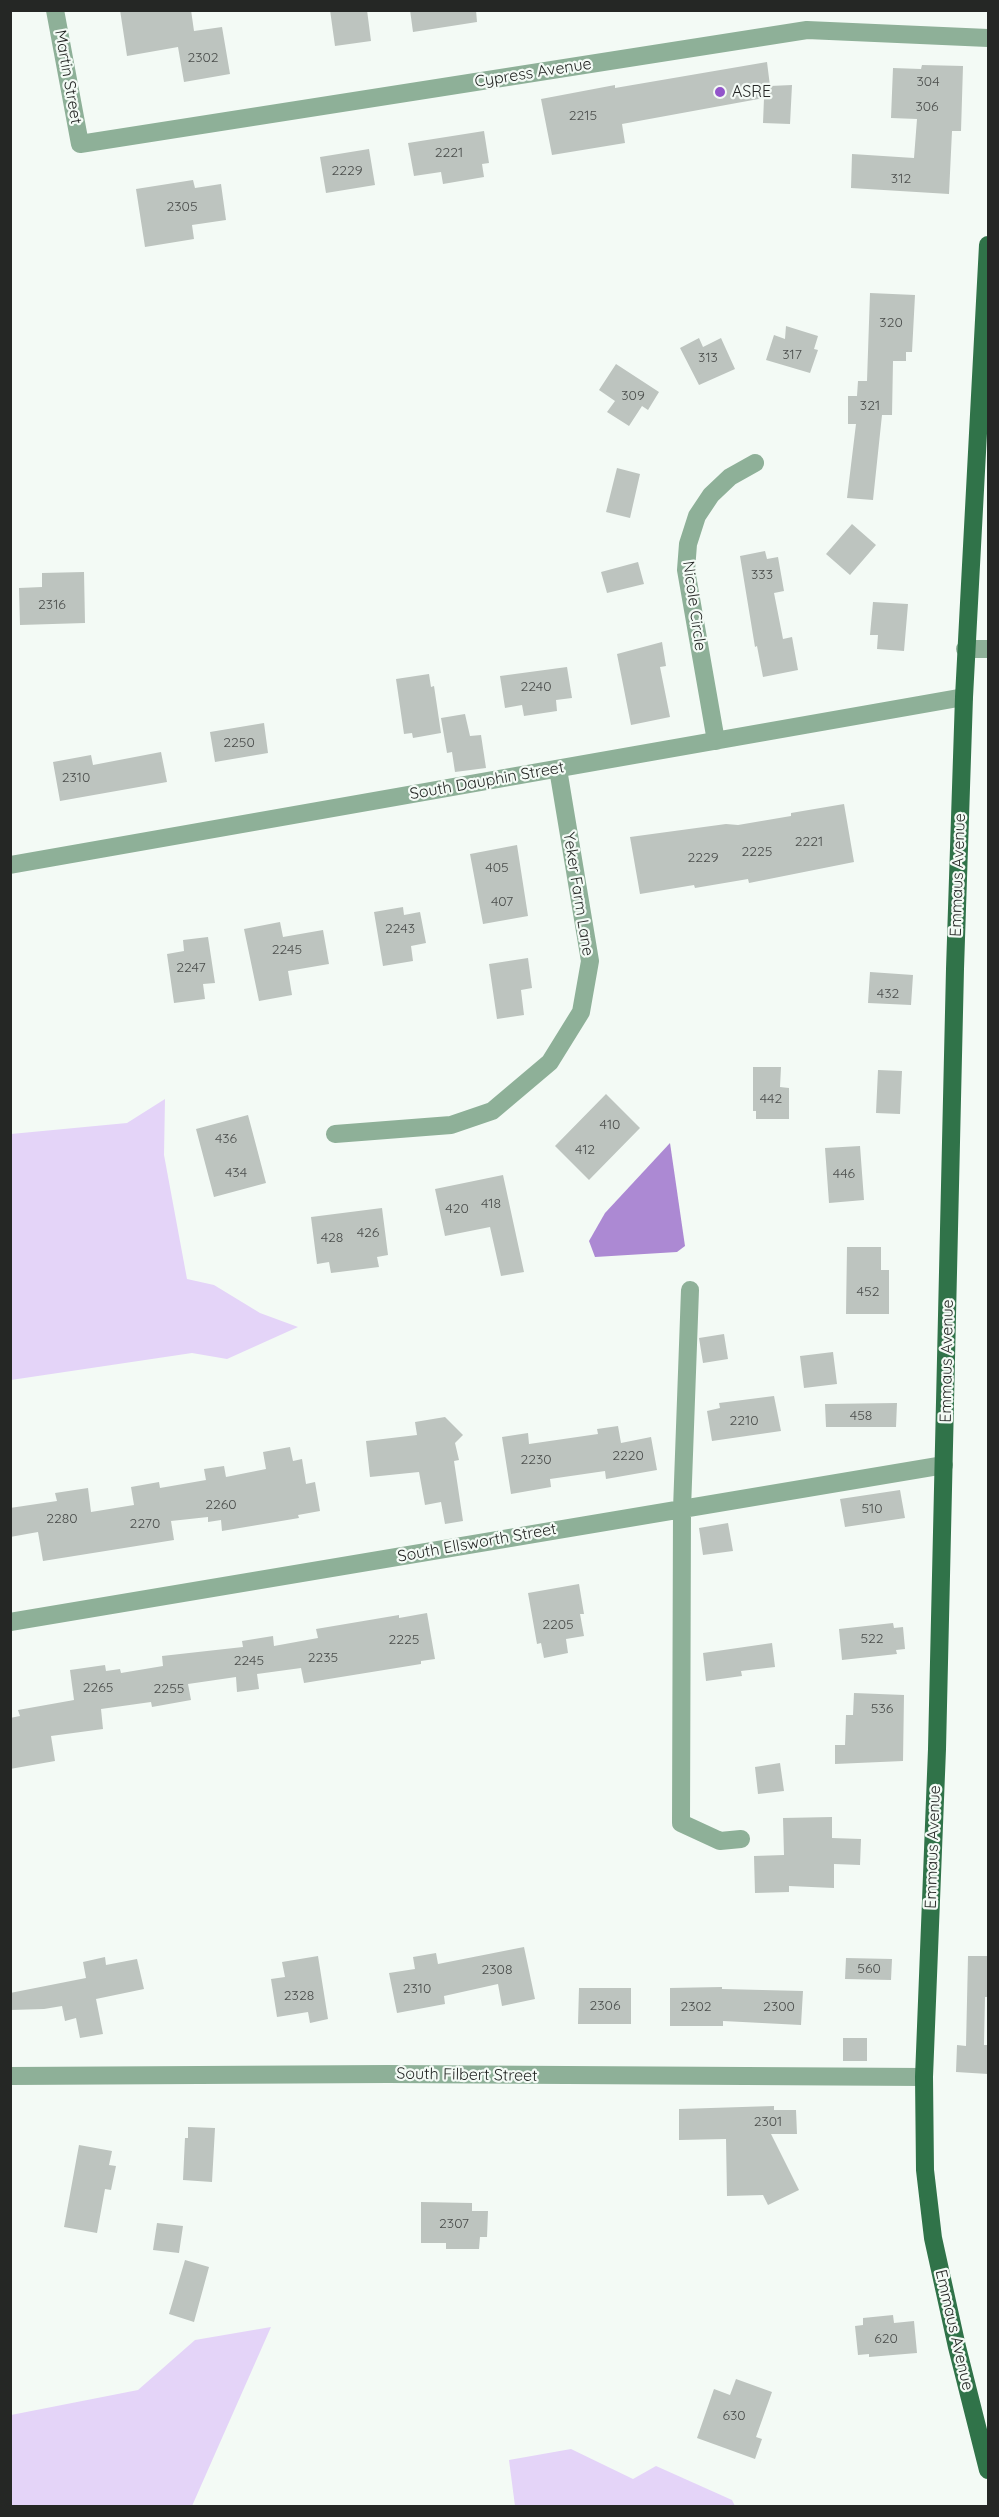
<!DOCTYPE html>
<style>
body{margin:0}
#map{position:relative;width:999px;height:2517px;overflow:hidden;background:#f3faf5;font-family:Quicksand,sans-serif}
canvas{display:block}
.frame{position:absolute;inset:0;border:12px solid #252725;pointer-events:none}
</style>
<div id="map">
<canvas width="999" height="2517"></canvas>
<div class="frame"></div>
</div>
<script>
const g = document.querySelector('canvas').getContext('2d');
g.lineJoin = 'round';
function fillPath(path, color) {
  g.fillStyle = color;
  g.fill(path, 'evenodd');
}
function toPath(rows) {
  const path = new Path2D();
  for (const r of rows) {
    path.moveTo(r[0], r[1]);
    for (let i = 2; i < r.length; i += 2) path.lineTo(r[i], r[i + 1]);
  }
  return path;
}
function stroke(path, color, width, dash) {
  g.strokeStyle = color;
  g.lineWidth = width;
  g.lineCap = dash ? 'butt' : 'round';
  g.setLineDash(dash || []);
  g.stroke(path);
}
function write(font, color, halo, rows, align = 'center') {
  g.font = font + ' Quicksand,sans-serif';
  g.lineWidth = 4.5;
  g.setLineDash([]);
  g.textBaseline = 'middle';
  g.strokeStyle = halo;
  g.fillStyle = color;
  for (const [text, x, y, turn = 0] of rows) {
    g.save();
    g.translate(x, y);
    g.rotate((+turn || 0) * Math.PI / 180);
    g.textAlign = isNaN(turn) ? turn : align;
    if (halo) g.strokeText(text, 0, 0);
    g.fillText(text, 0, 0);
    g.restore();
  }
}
const green = toPath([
 [165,1099,164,1155,187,1279,214,1285,260,1313,298,1327,227,1359,192,1353,11,1380,11,1134,127,1123],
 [271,2327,192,2506,11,2506,11,2415,138,2390,195,2340],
 [571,2449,633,2479,656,2466,732,2500,735,2506,515,2506,509,2460]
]);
const water = toPath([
 [670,1143,685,1246,677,1252,595,1257,589,1241,605,1213]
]);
const building = toPath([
 [120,10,191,10,194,31,222,27,230,74,184,82,178,47,127,56],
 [330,10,367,10,371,41,335,46],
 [410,10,476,10,477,22,413,32],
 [767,62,770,86,792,85,790,124,763,123,764,98,622,124,625,143,552,155,541,99,615,85,615,88],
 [922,65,963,66,961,131,952,131,949,194,851,188,852,154,914,158,917,119,891,118,893,68,921,69],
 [484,131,489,163,482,164,484,177,443,184,441,172,414,176,408,143],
 [369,149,375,185,326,193,320,157],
 [193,180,195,188,221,184,226,220,192,225,194,239,145,247,136,189],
 [870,293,915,295,912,352,906,352,906,361,893,361,892,415,882,415,873,500,847,498,856,424,848,424,848,396,857,396,858,381,867,381],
 [786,326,818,336,814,349,818,350,810,373,766,360,774,335,785,339],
 [699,338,703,347,721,338,735,369,699,385,680,348],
 [616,364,659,392,648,410,642,406,629,426,607,412,615,401,599,390],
 [617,468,640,474,630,518,606,512],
 [852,524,876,545,850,575,826,554],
 [765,551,767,559,778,557,784,591,774,593,783,639,792,637,798,670,763,677,757,646,755,647,740,556],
 [638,562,644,584,607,593,601,572],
 [84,572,85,623,20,625,19,588,42,587,42,573],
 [873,602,908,604,904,651,877,649,878,635,870,635],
 [662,642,666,666,660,667,670,717,631,725,617,654],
 [567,667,572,698,556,700,557,711,524,716,522,705,505,708,500,676],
 [429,674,431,687,434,686,441,733,413,738,412,733,404,734,396,679],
 [465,714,470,736,481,735,486,768,455,772,452,752,447,753,441,718],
 [264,723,268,753,215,762,210,732],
 [161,752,167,782,60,801,53,762,91,755,93,765],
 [844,804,854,862,749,883,748,879,695,888,694,885,640,894,630,837,726,824,738,825,791,816,791,813],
 [517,845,528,916,483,924,470,854],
 [403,907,404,915,420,912,426,943,411,946,413,961,383,966,374,912],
 [280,922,283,937,323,930,329,964,288,971,292,995,259,1001,244,929],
 [208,937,215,983,203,984,205,999,174,1003,167,954,184,951,183,940],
 [528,958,532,988,521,990,524,1015,497,1019,489,964],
 [870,972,913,975,911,1005,868,1003],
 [753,1067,781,1067,780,1087,789,1088,789,1119,756,1119,756,1111,753,1111],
 [878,1070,902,1071,900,1114,876,1113],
 [606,1094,640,1128,589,1180,555,1146],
 [248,1115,266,1183,214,1197,196,1129],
 [860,1146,864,1200,829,1203,825,1148],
 [503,1175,524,1272,501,1276,490,1227,445,1236,435,1189],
 [382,1208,388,1255,377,1257,379,1267,331,1273,329,1262,317,1264,311,1217],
 [847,1247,881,1247,881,1270,889,1270,889,1314,846,1314],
 [724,1334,728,1359,703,1363,699,1338],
 [833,1352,837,1384,804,1388,800,1356],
 [774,1396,781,1431,712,1441,707,1411,720,1408,719,1403],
 [897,1403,896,1427,826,1427,825,1404],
 [445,1417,463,1435,455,1443,459,1460,454,1461,463,1521,445,1524,441,1502,425,1505,419,1472,370,1477,366,1441,417,1435,415,1422],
 [618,1426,621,1443,651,1437,657,1470,606,1479,605,1471,550,1479,551,1487,511,1494,502,1437,528,1433,529,1444,598,1434,597,1429],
 [290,1447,293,1461,302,1459,306,1484,315,1482,320,1511,298,1515,299,1518,222,1531,221,1520,208,1522,208,1517,171,1521,174,1540,43,1561,38,1532,10,1537,10,1508,57,1501,55,1493,88,1488,91,1512,134,1505,131,1487,159,1482,160,1488,206,1480,204,1469,224,1466,226,1477,266,1469,263,1452],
 [900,1490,905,1518,845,1527,840,1499],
 [728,1523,733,1551,703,1555,699,1528],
 [579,1584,584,1614,580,1614,584,1636,566,1639,568,1653,544,1658,541,1643,537,1644,528,1593],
 [427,1613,435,1659,421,1661,421,1664,304,1683,301,1668,257,1674,259,1689,237,1692,236,1677,188,1684,191,1700,152,1707,151,1702,101,1709,103,1729,51,1736,55,1761,10,1769,10,1718,20,1716,18,1710,74,1700,70,1670,105,1665,106,1671,120,1669,121,1673,163,1666,162,1656,243,1647,242,1641,273,1636,274,1646,318,1638,316,1629,399,1615,399,1618],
 [893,1623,894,1628,903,1627,905,1649,896,1650,897,1654,842,1660,839,1629],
 [772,1643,775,1667,741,1671,742,1676,706,1681,703,1653],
 [854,1693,904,1695,903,1761,835,1764,835,1745,845,1745,846,1715,853,1715],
 [780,1763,784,1791,758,1794,755,1767],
 [832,1817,832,1838,861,1839,860,1865,834,1864,834,1888,789,1886,789,1892,755,1893,754,1856,784,1855,783,1818],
 [524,1947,535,1999,502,2006,498,1984,444,1996,445,2004,397,2013,389,1973,415,1969,413,1957,436,1953,438,1964],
 [318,1956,328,2019,310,2023,308,2012,277,2017,271,1979,285,1977,282,1962],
 [968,1956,988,1956,988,1997,985,1997,984,2045,988,2045,988,2074,956,2072,957,2045,966,2046],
 [105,1957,106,1965,137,1959,144,1989,96,1999,103,2034,80,2038,76,2018,65,2021,62,2006,44,2009,10,2010,10,1993,86,1978,83,1962],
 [846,1958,892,1959,891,1980,845,1979],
 [722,1987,722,1989,803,1991,801,2025,723,2021,723,2026,670,2026,670,1988],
 [579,1988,631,1988,631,2024,578,2024],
 [843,2038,867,2038,867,2061,843,2061],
 [774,2106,774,2110,796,2110,797,2134,771,2134,799,2190,768,2205,763,2195,727,2196,726,2139,679,2140,679,2109],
 [188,2127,215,2128,212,2182,183,2180,185,2138,188,2138],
 [79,2145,112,2151,109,2165,116,2166,111,2190,105,2189,97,2233,64,2227],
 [421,2202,472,2203,472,2211,488,2211,487,2237,480,2237,479,2249,446,2249,446,2243,421,2243],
 [157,2223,183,2226,179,2253,153,2250],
 [185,2260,209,2267,194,2322,169,2314],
 [893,2315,894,2323,914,2321,917,2353,869,2357,869,2354,858,2355,855,2326,863,2325,863,2318],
 [736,2379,772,2392,756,2437,762,2439,755,2459,697,2438,714,2389,730,2395]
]);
const minor = toPath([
 [55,10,80,144,807,30,988,38],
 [965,649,988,649],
 [716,741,686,570,688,544,697,516,711,495,730,477,755,463],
 [10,865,964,697],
 [335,1134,451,1125,492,1111,550,1062,581,1012,590,961,558,769],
 [690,1290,682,1509,681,1823,720,1841,741,1839],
 [10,1622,944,1465],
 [10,2076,388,2074,924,2077]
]);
const major = toPath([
 [988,245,964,697,955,969,937,1749,924,2077,925,2170,933,2238,957,2347,988,2470]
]);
const markers = [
 [720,92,6,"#9254ca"]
];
const numberNames = [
 ["2302",203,58],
 ["304",928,82],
 ["306",927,107],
 ["2215",583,116],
 ["2221",449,153],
 ["2229",347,171],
 ["312",901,179],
 ["2305",182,207],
 ["320",891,323],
 ["317",792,355],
 ["313",708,358],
 ["309",633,396],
 ["321",870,406],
 ["333",762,575],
 ["2316",52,605],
 ["2240",536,687],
 ["2250",239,743],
 ["2310",76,778],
 ["2221",809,842],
 ["2225",757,852],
 ["2229",703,858],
 ["405",497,868],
 ["407",502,902],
 ["2243",400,929],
 ["2245",287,950],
 ["2247",191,968],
 ["432",888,994],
 ["442",771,1099],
 ["410",610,1125],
 ["436",226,1139],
 ["412",585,1150],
 ["434",236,1173],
 ["446",844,1174],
 ["418",491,1204],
 ["420",457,1209],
 ["426",368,1233],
 ["428",332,1238],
 ["452",868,1292],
 ["458",861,1416],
 ["2210",744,1421],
 ["2220",628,1456],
 ["2230",536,1460],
 ["2260",221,1505],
 ["510",872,1509],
 ["2280",62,1519],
 ["2270",145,1524],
 ["2205",558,1625],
 ["522",872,1639],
 ["2225",404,1640],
 ["2235",323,1658],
 ["2245",249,1661],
 ["2265",98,1688],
 ["2255",169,1689],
 ["536",882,1709],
 ["560",869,1969],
 ["2308",497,1970],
 ["2310",417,1989],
 ["2328",299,1996],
 ["2306",605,2006],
 ["2302",696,2007],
 ["2300",779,2007],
 ["2301",768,2122],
 ["2307",454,2224],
 ["620",886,2339],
 ["630",734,2416]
];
const streetNames = [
 ["Cypress Avenue",533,73,-9],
 ["Martin Street",68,77,80],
 ["Nicole Circle",694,606,82],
 ["South Dauphin Street",487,781,-10],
 ["Emmaus Avenue",958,875,-88],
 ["Yeker Farm Lane",578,894,81],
 ["Emmaus Avenue",947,1361,-89],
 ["South Ellsworth Street",477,1543,-10],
 ["Emmaus Avenue",933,1847,-88],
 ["South Filbert Street",467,2075,1],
 ["Emmaus Avenue",954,2330,77]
];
const poiNames = [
 ["ASRE",732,92]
];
fillPath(green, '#e4d4f8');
fillPath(water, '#ac89d3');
fillPath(building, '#bdc4bf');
stroke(minor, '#8eb098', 18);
stroke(major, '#307349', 18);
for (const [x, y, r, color] of markers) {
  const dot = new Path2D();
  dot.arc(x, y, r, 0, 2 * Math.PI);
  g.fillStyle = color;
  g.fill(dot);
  stroke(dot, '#f3faf5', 2);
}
write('14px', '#4b4e4c', null, numberNames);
write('16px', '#252725', '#f3faf5', streetNames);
write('16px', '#252725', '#f3faf5', poiNames, 'left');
</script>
